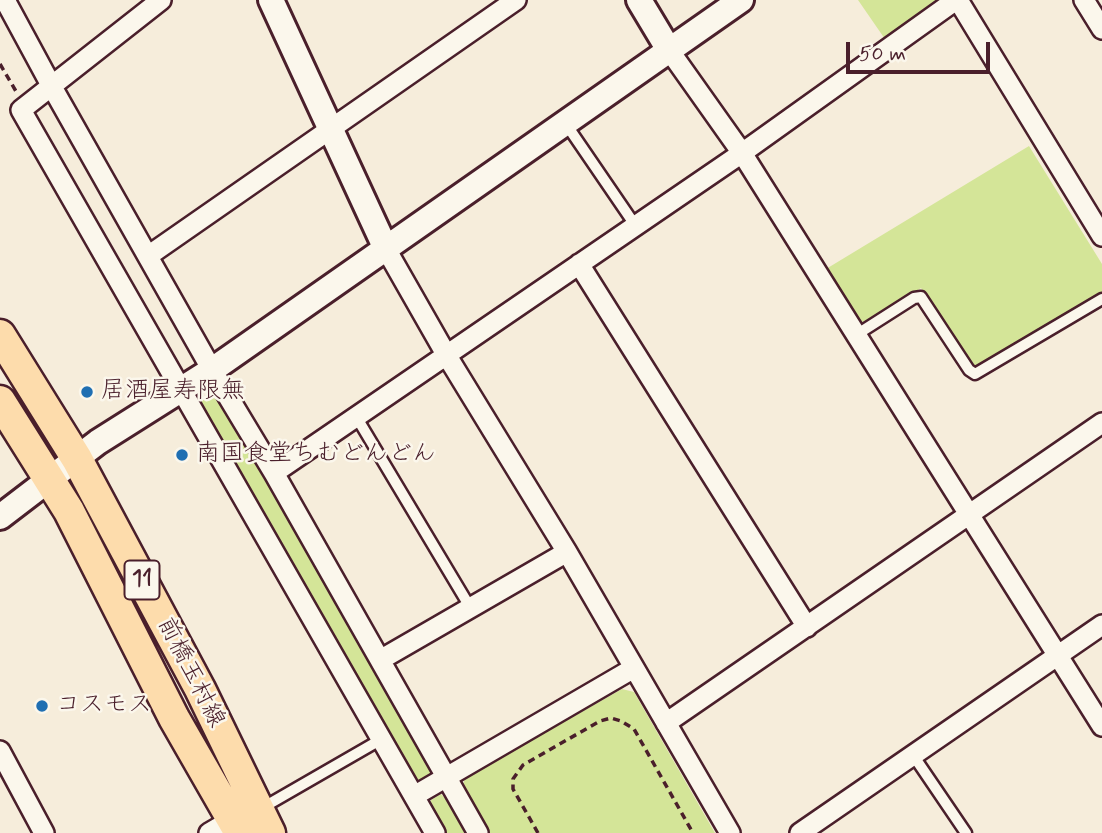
<!DOCTYPE html>
<meta charset="utf-8">
<style>
body{margin:0}
#map{position:relative;width:1102px;height:833px;overflow:hidden;background:#f6eddb;font-family:Mynerve,sans-serif}
canvas{display:block}
.scale{position:absolute;left:846px;top:42px;width:144px;height:32px;box-sizing:border-box;border:4px solid #4a1f2b;border-top:0;padding-left:9px;font-size:21px;line-height:24px;white-space:nowrap;color:#4a1f2b;-webkit-text-stroke:5px #fbf7ec;paint-order:stroke}
</style>
<div id="map">
<canvas width="1102" height="833"></canvas>
<div class="scale">50 m</div>
</div>
<script>
const g = document.querySelector('canvas').getContext('2d');
g.lineJoin = 'round';
function fillPath(path, color) {
  g.fillStyle = color;
  g.fill(path, 'evenodd');
}
function toPath(rows) {
  const path = new Path2D();
  for (const r of rows) {
    path.moveTo(r[0], r[1]);
    for (let i = 2; i < r.length; i += 2) path.lineTo(r[i], r[i + 1]);
  }
  return path;
}
function stroke(path, color, width, dash) {
  g.strokeStyle = color;
  g.lineWidth = width;
  g.lineCap = dash ? 'butt' : 'round';
  g.setLineDash(dash || []);
  g.stroke(path);
}
function write(font, color, halo, rows, align = 'center') {
  g.font = font + ' Mynerve,"Klee One",sans-serif';
  g.lineWidth = 5;
  g.setLineDash([]);
  g.textBaseline = 'middle';
  g.strokeStyle = halo;
  g.fillStyle = color;
  for (const [text, x, y, turn = 0] of rows) {
    g.save();
    g.translate(x, y);
    g.rotate((+turn || 0) * Math.PI / 180);
    g.textAlign = isNaN(turn) ? turn : align;
    if (halo) g.strokeText(text, 0, 0);
    g.fillText(text, 0, 0);
    g.restore();
  }
}
const green = toPath([
 [858,0,936,0,934,7,887,42],
 [1029,146,1102,264,1102,295,981,367,971,366,921,288,867,323,859,321,826,269],
 [217,392,433,772,433,776,422,784,416,782,199,402],
 [622,689,634,692,715,833,488,833,462,788,465,778],
 [441,794,446,799,466,833,444,833,430,809,431,800]
]);
const path = toPath([
 [0,64,17,93],
 [538,833,513,789,513,779,523,765,600,721,611,718,621,721,634,729,693,833]
]);
const service = toPath([
 [566,124,635,225],
 [856,335,914,298,921,297,969,370,975,374,1102,299],
 [357,418,470,607],
 [913,755,966,833],
 [262,808,380,740]
]);
const minor = toPath([
 [5,0,52,87,212,370,274,473,478,833],
 [161,0,21,110,435,833],
 [958,0,1102,236],
 [1084,0,1102,29],
 [669,50,742,153,1102,726],
 [386,249,447,356,567,552,730,833],
 [148,256,516,0],
 [579,264,807,627],
 [274,473,742,153,956,0],
 [380,660,567,552],
 [666,723,1102,423],
 [0,751,44,833],
 [414,796,634,668],
 [209,833,233,819],
 [800,833,1102,625]
]);
const tertiary = toPath([
 [271,0,386,249],
 [639,0,669,50],
 [0,517,98,442,212,370,741,0]
]);
const primary = toPath([
 [0,335,77,459,200,689,270,833],
 [0,401,69,511,174,718,240,833]
]);
const markers = [
 [87,392,7,"#1f6fb2"],
 [182,455,7,"#1f6fb2"],
 [42,706,7,"#1f6fb2"]
];
const shields = [
 [142,580,35]
];
const shieldNames = [
 ["11",142,580]
];
const poiNames = [
 ["居酒屋寿限無",101,392],
 ["南国食堂ちむどんどん",196,455],
 ["コスモス",56,706]
];
const streetNames = [
 ["前橋玉村線",190,673,63]
];
fillPath(green, '#d4e598');
stroke(service, '#4a1f2b', 15);
stroke(minor, '#4a1f2b', 24);
stroke(tertiary, '#4a1f2b', 30);
stroke(primary, '#4a1f2b', 35);
stroke(path, '#4a1f2b', 3.5, [7, 5]);
stroke(service, '#fbf7ec', 10);
stroke(minor, '#fbf7ec', 19);
stroke(tertiary, '#fbf7ec', 24);
stroke(primary, '#fddcac', 30);
for (const [x, y, r, color] of markers) {
  const dot = new Path2D();
  dot.arc(x, y, r, 0, 2 * Math.PI);
  g.fillStyle = color;
  g.fill(dot);
  stroke(dot, '#fbf7ec', 2.5);
}
for (const [x, y, w] of shields) {
  const box = new Path2D();
  box.roundRect(x - w / 2, y - 19.5, w, 39, 5);
  g.fillStyle = '#fbf7ec';
  g.fill(box);
  stroke(box, '#4a1f2b', 2);
}
write('bold 23px', '#4a1f2b', null, shieldNames);
write('24px', '#4a1f2b', '#fbf7ec', poiNames, 'left');
write('24px', '#4a1f2b', '#fbf7ec', streetNames);
</script>
